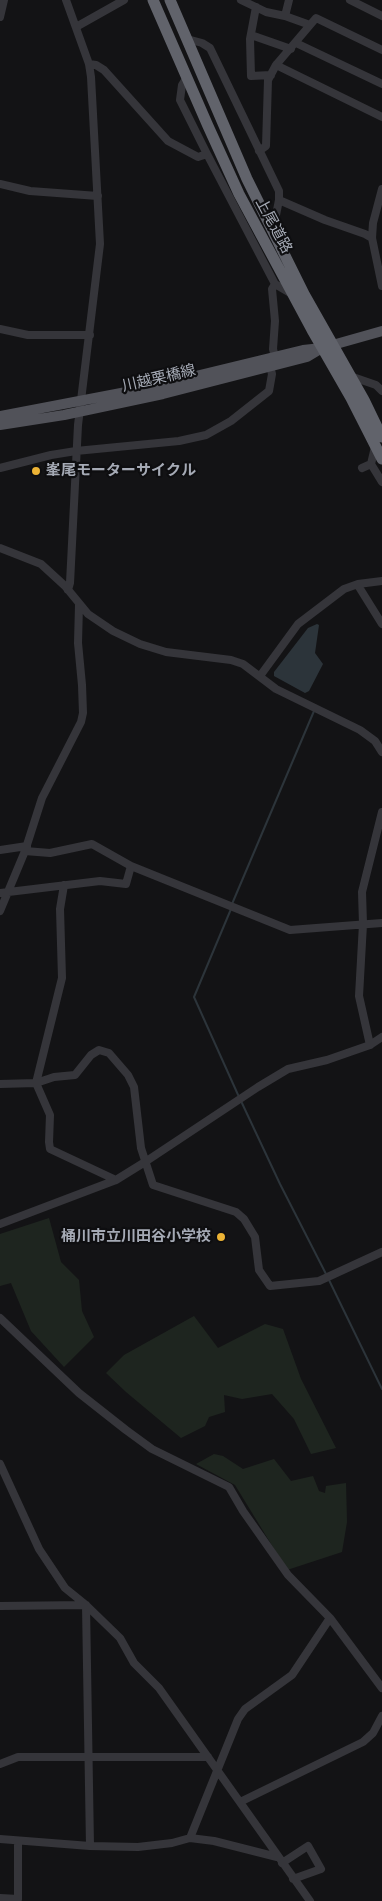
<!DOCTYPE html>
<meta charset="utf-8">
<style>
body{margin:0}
canvas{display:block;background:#131315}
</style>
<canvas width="382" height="1901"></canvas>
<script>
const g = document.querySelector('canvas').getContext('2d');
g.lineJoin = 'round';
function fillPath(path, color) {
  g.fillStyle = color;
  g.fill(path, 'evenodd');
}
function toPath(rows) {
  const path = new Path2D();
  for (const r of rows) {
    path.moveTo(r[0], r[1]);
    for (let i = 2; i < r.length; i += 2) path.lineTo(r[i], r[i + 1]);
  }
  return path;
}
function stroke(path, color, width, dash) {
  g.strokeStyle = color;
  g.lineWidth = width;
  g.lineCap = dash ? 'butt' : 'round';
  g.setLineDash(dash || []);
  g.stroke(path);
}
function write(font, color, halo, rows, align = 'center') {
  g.font = font + ' "Sofia Sans Condensed","Noto Sans JP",sans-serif';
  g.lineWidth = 4.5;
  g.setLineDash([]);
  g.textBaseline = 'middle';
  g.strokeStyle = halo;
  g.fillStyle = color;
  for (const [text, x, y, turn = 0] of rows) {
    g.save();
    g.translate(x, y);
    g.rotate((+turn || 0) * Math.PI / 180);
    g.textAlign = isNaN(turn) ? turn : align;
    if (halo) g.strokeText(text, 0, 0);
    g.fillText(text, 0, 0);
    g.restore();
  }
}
const green = toPath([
 [49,1218,61,1262,79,1280,82,1311,94,1337,64,1367,31,1331,11,1283,0,1286,0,1234],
 [194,1316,218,1348,265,1324,283,1329,301,1379,336,1448,311,1454,294,1419,272,1394,242,1399,224,1395,225,1412,209,1417,205,1426,181,1438,126,1392,106,1373,124,1355],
 [214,1454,223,1456,243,1469,274,1459,291,1481,313,1476,319,1491,325,1493,326,1486,346,1483,347,1522,342,1552,287,1570,235,1485,196,1464]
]);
const water = toPath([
 [317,624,319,625,315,653,323,664,309,691,305,693,274,676,274,672,308,628]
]);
const stream = toPath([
 [232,904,314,711],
 [231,909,194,997,239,1097],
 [241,1101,280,1184,326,1274],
 [328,1278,382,1389]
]);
const minor = toPath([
 [66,0,89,64,91,77,100,244,78,425,70,583,68,590],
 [241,0,266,12,285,16,310,25],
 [350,0,382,16],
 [256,7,250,39,251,76,271,75],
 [285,16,289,0],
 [0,17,4,0],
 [76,27,124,0],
 [251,35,291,49],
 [187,39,202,43,210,48,279,191,279,200,325,220,365,234,372,238],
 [296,43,382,84],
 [89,64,96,65,104,70,168,141,198,157,207,154],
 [276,65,382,117],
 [187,77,182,85,180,100,207,154,275,284,292,294],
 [259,151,266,146,268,80,276,65,316,18,382,50],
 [0,184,30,191,98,196],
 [382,189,373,223,372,238,382,286],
 [273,230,279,200],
 [275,284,272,289,275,321,273,349,275,357],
 [0,329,28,335,90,335],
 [350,376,376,385,382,391],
 [375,447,371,464,382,482],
 [0,468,51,455,76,451,179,441,206,435,231,421,269,391,272,374,270,366],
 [362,468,371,464],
 [0,548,41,564,65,586,88,614,113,631,140,644,166,652,231,660,243,664,276,689,360,730,375,741,382,752],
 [359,587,382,624],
 [260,676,298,624,344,589,358,584,382,581],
 [0,850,27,846],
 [25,851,50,853,92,844,131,866,290,930,382,923],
 [64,885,60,909,62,978,36,1083,50,1115,49,1142,50,1149,116,1180],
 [0,893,100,881,126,884,131,866],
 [0,911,25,851,42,798,81,722,83,713,82,685,78,643,79,605],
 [370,1045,359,996,363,924,362,892,382,812],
 [0,1084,36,1083,54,1077,75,1075,91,1055,99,1050,109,1053,128,1075,134,1087,141,1148,153,1185,236,1212,244,1219,255,1237,259,1270,270,1286,319,1281,382,1252],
 [0,1224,116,1180,145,1162,258,1087,288,1069,327,1060,370,1045,382,1037],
 [0,1318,79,1393,126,1430,152,1449,229,1487,243,1511,288,1575,330,1618,382,1688],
 [0,1464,39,1549,65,1588,86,1605,120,1638,134,1663,159,1688,310,1901],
 [86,1605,90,1846],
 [0,1606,86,1605],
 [0,1764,18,1757,208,1757],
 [240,1802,363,1742,373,1733,382,1716],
 [190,1838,238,1719,245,1709,292,1675,330,1618],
 [0,1839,90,1846,138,1847,172,1843,190,1838,214,1841,277,1857],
 [282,1863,308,1846,321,1869,293,1879],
 [0,1898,18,1899,18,1841]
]);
const major = toPath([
 [0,416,142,389,303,350,322,348,382,331],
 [0,425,64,415,163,394,307,357,317,351]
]);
const highway = toPath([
 [153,0,208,126,239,194,312,330,351,398,382,459],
 [170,0,247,179,304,294,364,400,382,437]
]);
const markers = [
 [36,471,5,"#ecb335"],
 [221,1237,5,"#ecb335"]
];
const streetNames = [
 ["上尾道路",273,226,62],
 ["川越栗橋線",159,379,-13]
];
const poiNames = [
 ["峯尾モーターサイクル",46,471],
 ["桶川市立川田谷小学校",211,1237,"right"]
];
fillPath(green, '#1e251f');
fillPath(water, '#2c343a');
stroke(stream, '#2c343a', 2);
stroke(minor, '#35353a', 8);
stroke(major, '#515259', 10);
stroke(highway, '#61636b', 11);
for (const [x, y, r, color] of markers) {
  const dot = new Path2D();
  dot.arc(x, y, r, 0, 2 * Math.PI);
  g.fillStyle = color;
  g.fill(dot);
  stroke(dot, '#0e0e10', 2);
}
write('15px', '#a5aab5', '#0e0e10', streetNames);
write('bold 15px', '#a5aab5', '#0e0e10', poiNames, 'left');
</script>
